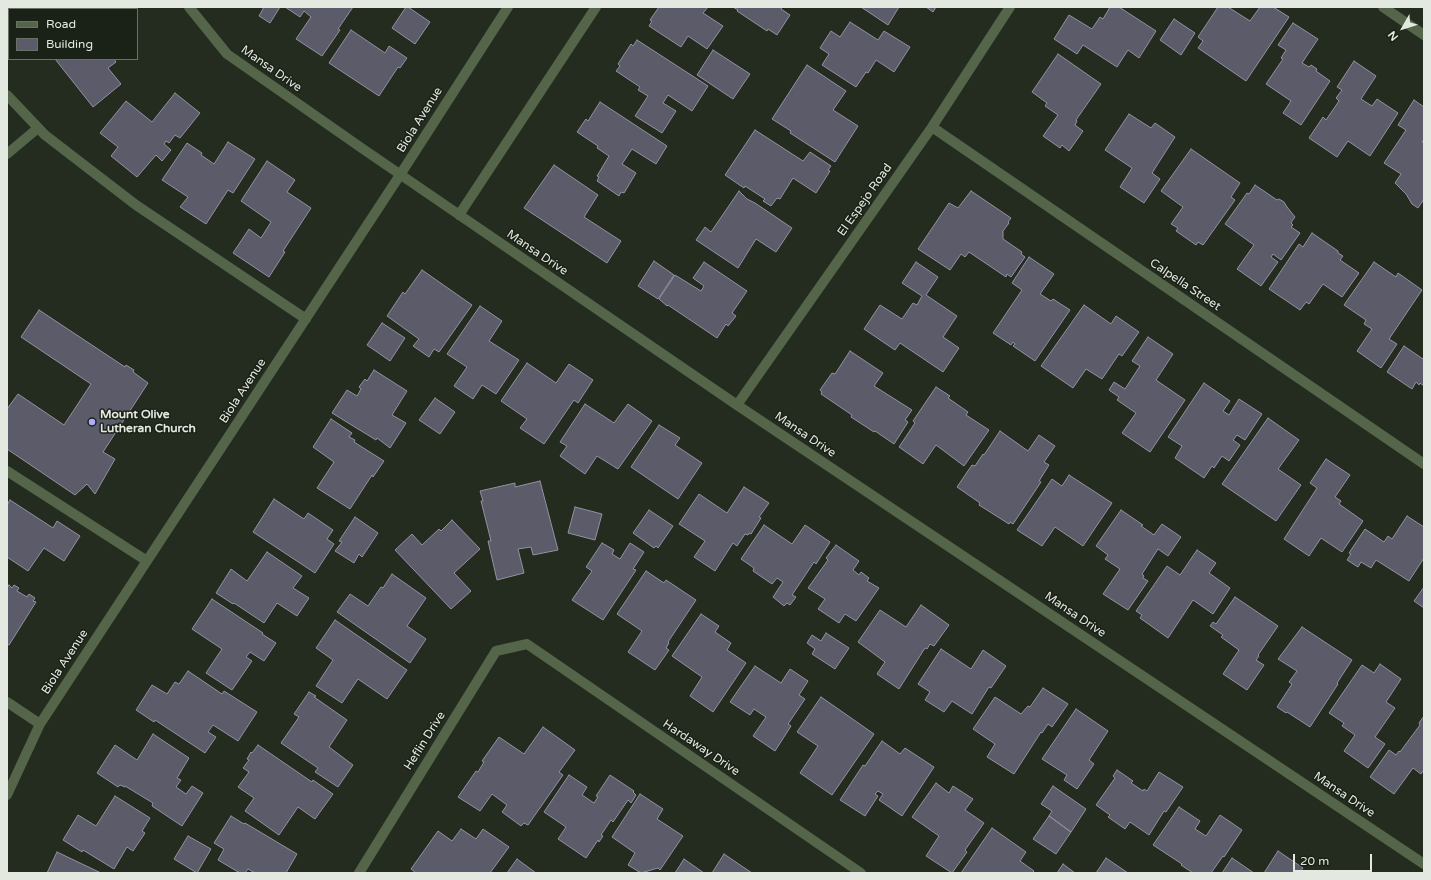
<!DOCTYPE html>
<style>
body{margin:0}
#map{position:relative;width:1431px;height:880px;overflow:hidden;background:#242b1f;font-family:"Varela Round",sans-serif}
canvas{display:block}
.frame{position:absolute;inset:0;border:8px solid #e3e8e0;pointer-events:none}
.legend{position:absolute;left:8px;top:8px;width:130px;height:52px;box-sizing:border-box;background:#1a2116;border:1px solid #6a7167;margin:0;padding:5px 7px;list-style:none;font-size:12px;color:#e3e8e0}
.legend li{display:flex;align-items:center;gap:8px;height:20px}
.legend b{width:20px;border:1px solid #6a7167}
.north{position:absolute;left:1383px;top:8px;width:40px;height:40px;-webkit-text-stroke:3px #1a2116;paint-order:stroke;rotate:231deg;font-size:11px;font-weight:700;line-height:16px;text-align:center;color:#e3e8e0}
.north::after{content:'';display:block;margin:auto;width:14px;height:18px;background:#e3e8e0;clip-path:polygon(50% 0,100% 100%,50% 72%,0 100%)}
.scale{position:absolute;left:1293px;top:854px;width:79px;height:18px;box-sizing:border-box;border:2px solid #e3e8e0;border-top:0;padding-left:5px;font-size:12px;line-height:14px;white-space:nowrap;color:#e3e8e0;-webkit-text-stroke:3px #1a2116;paint-order:stroke}
</style>
<div id="map">
<canvas width="1431" height="880"></canvas>
<div class="frame"></div>
<ul class="legend">
<li><b style="height:5px;background:#546549"></b>Road</li>
<li><b style="height:11px;background:#5b5b69"></b>Building</li>
</ul>
<div class="north">N</div>
<div class="scale">20 m</div>
</div>
<script>
const g = document.querySelector('canvas').getContext('2d');
g.lineJoin = 'round';
function fillPath(path, color) {
  g.fillStyle = color;
  g.fill(path, 'evenodd');
}
function toPath(rows) {
  const path = new Path2D();
  for (const r of rows) {
    path.moveTo(r[0], r[1]);
    for (let i = 2; i < r.length; i += 2) path.lineTo(r[i], r[i + 1]);
  }
  return path;
}
function stroke(path, color, width, dash) {
  g.strokeStyle = color;
  g.lineWidth = width;
  g.lineCap = dash ? 'butt' : 'round';
  g.setLineDash(dash || []);
  g.stroke(path);
}
function write(font, color, halo, rows, align = 'center') {
  g.font = font + ' "Varela Round",sans-serif';
  g.lineWidth = 3;
  g.setLineDash([]);
  g.textBaseline = 'middle';
  g.strokeStyle = halo;
  g.fillStyle = color;
  for (const [text, x, y, turn = 0] of rows) {
    g.save();
    g.translate(x, y);
    g.rotate((+turn || 0) * Math.PI / 180);
    g.textAlign = isNaN(turn) ? turn : align;
    if (halo) g.strokeText(text, 0, 0);
    g.fillText(text, 0, 0);
    g.restore();
  }
}
const building = toPath([
 [13,7,99,7,100,8,98,9,15,9,13,7],
 [264,7,280,7,270,23,259,16,264,7],
 [285,7,353,7,338,29,340,30,322,56,296,39,311,17,304,11,300,17,285,7],
 [406,7,408,7,430,22,415,44,392,28,406,7],
 [659,7,708,7,703,13,723,26,707,49,688,36,681,47,649,26,652,21,650,20,659,7],
 [733,7,782,7,781,9,790,15,777,35,768,29,767,31,737,11,738,10,733,7],
 [861,7,899,7,888,25,861,7],
 [926,7,936,7,933,12,926,7],
 [1110,7,1119,7,1156,31,1139,58,1128,50,1117,67,1083,45,1077,54,1054,39,1069,15,1092,29,1100,17,1103,19,1110,7],
 [1218,7,1228,7,1250,21,1260,7,1273,7,1289,17,1246,81,1198,48,1203,41,1198,37,1218,7],
 [1174,19,1195,33,1181,55,1160,40,1174,19],
 [850,22,878,40,884,31,910,47,894,72,876,60,868,73,866,72,856,87,822,65,829,54,820,48,831,31,840,37,850,22],
 [1293,23,1318,39,1302,63,1309,67,1311,65,1317,69,1316,71,1330,81,1301,125,1283,113,1291,101,1266,84,1283,59,1281,58,1286,50,1278,45,1293,23],
 [351,30,385,53,389,46,407,58,400,68,398,67,379,96,329,63,351,30],
 [637,40,708,86,692,111,668,95,663,103,676,111,662,133,635,116,648,96,638,90,640,87,616,71,620,66,618,64,631,44,633,46,637,40],
 [713,50,750,74,733,99,697,75,713,50],
 [1058,54,1101,84,1076,120,1077,121,1075,125,1083,131,1069,151,1062,145,1060,148,1043,136,1058,115,1045,106,1047,103,1032,92,1058,54],
 [55,59,114,59,116,62,108,68,121,84,93,107,55,59],
 [1354,61,1376,76,1361,99,1372,106,1377,99,1398,113,1370,156,1348,141,1337,157,1309,138,1323,117,1326,120,1339,101,1336,98,1342,90,1337,87,1354,61],
 [807,65,846,91,833,110,858,126,835,162,790,133,791,131,772,119,807,65],
 [175,93,200,113,180,138,175,135,169,143,166,141,164,144,171,150,162,161,156,155,137,177,111,156,118,147,100,133,126,101,152,122,175,93],
 [1414,100,1424,107,1424,139,1422,142,1424,143,1424,199,1418,208,1412,204,1406,194,1395,183,1401,174,1384,163,1406,130,1398,125,1414,100],
 [600,102,667,146,656,164,632,149,622,164,636,173,624,193,621,192,619,196,597,181,599,177,597,176,609,156,597,148,598,146,577,132,586,119,588,121,600,102],
 [1129,114,1151,128,1155,123,1175,137,1152,173,1160,179,1144,203,1120,187,1132,168,1105,150,1129,114],
 [755,130,803,161,810,152,831,166,828,170,830,171,816,193,793,178,780,199,777,198,771,206,763,201,765,199,745,186,744,188,725,175,755,130],
 [228,142,255,159,233,193,228,190,206,224,180,207,188,197,162,180,187,143,202,153,201,155,214,164,228,142],
 [1191,149,1240,183,1231,197,1235,200,1203,245,1198,242,1196,245,1176,231,1178,228,1171,224,1183,207,1161,191,1191,149],
 [267,161,295,180,287,192,311,208,283,251,285,252,269,277,233,253,249,229,261,238,271,222,241,201,267,161],
 [554,165,598,195,584,217,621,241,607,263,524,208,554,165],
 [1255,185,1277,200,1279,199,1284,202,1287,207,1295,217,1292,221,1291,223,1293,225,1291,227,1300,233,1281,260,1273,254,1271,257,1278,262,1261,286,1237,269,1254,245,1225,224,1247,193,1249,194,1255,185],
 [739,191,747,199,755,203,792,228,776,252,756,239,738,268,696,240,705,227,711,232,739,191],
 [971,191,1011,218,1008,222,1009,223,1003,231,1003,239,1022,252,1021,254,1025,257,1011,277,1007,274,1006,277,969,252,965,257,961,254,950,270,918,249,949,203,958,208,971,191],
 [1312,233,1338,251,1338,253,1343,256,1340,260,1359,273,1342,297,1323,284,1309,304,1306,302,1300,310,1269,289,1299,244,1303,247,1312,233],
 [1029,257,1054,274,1040,294,1051,301,1053,299,1070,310,1035,361,1013,346,1015,344,1013,342,1011,345,993,333,1022,290,1012,283,1029,257],
 [654,261,674,275,658,299,638,286,654,261],
 [704,262,747,291,732,313,736,316,728,326,726,324,717,338,668,305,667,306,659,299,675,275,701,291,704,286,693,278,704,262],
 [916,262,938,277,926,295,957,316,943,337,959,348,943,372,900,343,895,350,864,329,880,305,902,319,913,303,917,305,922,296,902,283,916,262],
 [1374,262,1396,277,1398,273,1422,290,1389,339,1397,344,1381,368,1357,351,1372,329,1364,324,1366,320,1344,305,1374,262],
 [422,270,472,305,439,352,434,349,429,357,413,346,419,339,387,316,403,292,405,294,422,270],
 [1084,305,1111,324,1116,316,1139,332,1122,356,1119,354,1102,379,1086,369,1073,388,1041,366,1084,305],
 [480,306,502,321,489,341,519,360,496,394,482,385,473,399,454,386,467,367,447,354,480,306],
 [39,310,125,367,126,365,134,370,133,372,148,383,103,452,115,459,95,494,87,484,75,495,7,449,7,409,18,394,64,425,91,384,21,337,39,310],
 [382,323,405,338,390,361,367,345,382,323],
 [1148,337,1173,354,1156,380,1185,400,1150,452,1122,433,1136,413,1117,400,1119,397,1109,390,1114,382,1125,389,1140,366,1132,361,1148,337],
 [1404,346,1423,359,1424,357,1424,386,1420,383,1419,385,1416,382,1412,389,1387,372,1404,346],
 [850,351,883,373,874,386,912,410,905,420,908,422,894,444,875,431,874,432,851,417,852,415,821,394,822,392,820,390,832,373,835,374,850,351],
 [527,363,556,383,569,364,593,380,578,403,574,400,544,444,520,428,527,419,501,401,527,363],
 [374,370,407,391,392,415,406,423,390,448,377,438,376,440,332,413,347,390,357,396,361,389,359,387,365,379,367,381,374,370],
 [1204,383,1230,401,1223,411,1229,415,1239,399,1262,414,1245,440,1237,435,1233,440,1240,445,1229,461,1222,456,1214,468,1212,466,1204,478,1175,458,1182,446,1168,437,1204,383],
 [936,387,950,396,948,398,968,412,966,415,989,430,964,466,936,445,923,464,899,447,915,423,913,421,936,387],
 [435,398,455,412,440,434,419,420,435,398],
 [585,404,614,423,628,404,652,421,618,469,597,456,585,474,560,456,567,446,560,442,585,404],
 [1268,418,1299,440,1278,469,1301,485,1276,521,1222,484,1268,418],
 [331,419,352,433,349,437,355,440,354,442,384,461,373,477,372,475,350,509,317,488,334,462,313,447,331,419],
 [659,425,680,438,675,445,702,463,678,499,631,467,659,425],
 [1000,431,1028,451,1039,435,1055,446,1044,462,1049,465,1039,481,1041,482,1013,524,1010,522,1009,524,979,505,980,503,957,487,972,465,975,466,983,454,984,455,1000,431],
 [1326,459,1350,475,1335,497,1341,501,1339,504,1363,521,1342,552,1321,538,1309,556,1284,539,1317,488,1310,483,1326,459],
 [1069,475,1112,503,1083,546,1055,527,1042,546,1017,530,1052,479,1062,486,1069,475],
 [540,481,558,550,533,555,531,547,518,549,524,573,497,580,488,541,491,541,481,501,483,501,480,491,515,483,515,487,540,481],
 [744,487,769,503,759,517,761,518,751,534,749,533,748,535,745,534,737,546,733,543,715,571,694,557,705,541,679,524,699,494,727,513,744,487],
 [274,499,304,519,308,513,333,530,327,539,334,544,315,573,253,532,274,499],
 [10,500,53,528,57,521,80,536,64,561,44,548,28,571,7,557,7,505,10,500],
 [575,507,602,514,595,540,568,533,575,507],
 [649,510,673,526,658,548,656,546,654,548,633,533,649,510],
 [1121,510,1143,525,1141,526,1154,535,1162,524,1181,537,1168,556,1158,549,1142,574,1144,576,1143,578,1148,581,1128,610,1103,594,1120,569,1105,559,1108,555,1096,546,1121,510],
 [1407,516,1424,527,1424,558,1409,581,1376,560,1371,568,1361,562,1358,567,1347,560,1351,554,1349,553,1365,529,1384,542,1388,536,1392,539,1407,516],
 [355,517,378,533,362,557,359,554,354,563,335,551,342,542,339,541,355,517],
 [452,520,480,549,454,573,471,591,451,609,395,550,412,534,422,545,439,529,441,531,452,520],
 [764,525,792,544,805,525,830,542,816,564,814,562,792,595,796,597,790,605,787,603,784,606,773,597,783,582,777,578,772,584,753,571,754,568,741,559,764,525],
 [602,543,614,550,612,554,620,559,630,543,644,552,633,569,636,570,603,620,572,600,592,571,586,567,602,543],
 [836,545,859,561,853,570,859,575,861,572,869,578,867,581,879,588,856,621,845,614,839,623,818,609,825,599,808,588,828,560,826,558,836,545],
 [1197,550,1216,563,1209,573,1230,588,1213,614,1193,600,1168,638,1140,618,1142,615,1136,611,1167,566,1180,575,1197,550],
 [267,552,302,576,293,588,309,598,297,616,277,603,264,623,234,603,233,604,216,593,231,569,247,581,267,552],
 [646,571,664,583,666,580,696,600,668,642,669,643,666,648,669,650,655,670,628,652,642,631,617,614,646,571],
 [392,574,426,598,407,626,426,639,410,663,337,612,350,594,368,606,381,587,383,588,392,574],
 [9,585,12,588,14,585,19,588,17,591,27,597,29,594,35,598,33,601,36,602,9,645,7,644,7,588,9,585],
 [1424,587,1424,608,1414,601,1424,587],
 [1235,597,1278,626,1258,655,1259,656,1256,660,1264,665,1247,690,1223,674,1239,650,1221,637,1223,635,1210,626,1213,622,1216,624,1235,597],
 [212,599,263,633,262,634,276,643,264,661,250,652,246,657,252,661,232,690,206,673,222,649,192,629,212,599],
 [921,605,949,625,934,646,930,644,927,649,925,648,899,689,877,674,885,662,858,642,880,610,906,627,921,605],
 [701,614,719,626,715,632,731,643,727,650,746,663,713,712,690,696,702,677,672,656,701,614],
 [335,620,407,670,387,699,358,679,342,703,316,686,333,660,316,648,335,620],
 [1302,627,1352,660,1337,683,1338,684,1310,727,1287,712,1286,713,1277,707,1292,684,1289,682,1297,671,1278,659,1302,627],
 [826,633,849,648,835,669,812,654,815,649,807,643,812,635,821,641,826,633],
 [941,649,971,669,983,650,1006,666,991,688,989,687,972,714,952,701,944,712,925,700,930,692,918,684,941,649],
 [1380,664,1401,679,1386,702,1395,708,1375,737,1385,744,1368,768,1344,751,1355,735,1342,726,1344,723,1329,713,1362,665,1374,673,1380,664],
 [755,666,781,683,790,669,808,681,799,695,805,699,788,724,791,726,775,751,753,736,766,717,754,709,750,715,730,702,755,666],
 [188,671,222,694,224,691,257,712,238,741,213,725,208,732,216,737,205,753,155,720,154,722,136,710,152,685,167,694,175,682,179,684,188,671],
 [1043,688,1068,704,1052,727,1048,724,1042,733,1041,732,1014,774,987,757,995,744,973,729,995,697,1021,714,1028,706,1030,707,1043,688],
 [309,692,316,696,314,697,347,720,329,747,353,765,338,787,315,772,318,768,281,743,299,717,294,714,309,692],
 [821,697,874,734,832,795,800,773,818,746,797,732,821,697],
 [1076,709,1108,731,1089,760,1094,764,1077,789,1064,780,1067,775,1042,759,1076,709],
 [1424,716,1424,772,1423,771,1421,774,1413,768,1394,794,1370,777,1389,750,1396,755,1399,751,1400,752,1420,725,1419,723,1424,716],
 [543,727,575,750,559,772,563,775,528,825,524,823,521,826,502,812,507,805,492,794,480,811,458,797,476,771,478,772,484,762,482,761,499,737,524,754,543,727],
 [153,734,189,758,177,778,181,780,176,787,186,794,192,786,203,793,182,826,152,806,153,803,125,786,125,787,120,785,118,787,97,773,115,745,137,760,153,734],
 [882,741,900,754,905,748,934,767,902,816,879,800,883,794,878,791,875,794,878,796,865,816,840,800,863,765,865,766,882,741],
 [258,745,312,782,313,780,333,794,315,819,298,807,279,835,245,811,254,798,238,787,249,772,243,768,249,760,247,759,251,752,252,753,258,745],
 [1117,770,1133,781,1131,783,1143,791,1144,789,1147,791,1159,772,1183,787,1166,812,1164,811,1149,835,1130,822,1125,829,1108,817,1110,815,1096,805,1115,778,1113,776,1117,770],
 [569,775,587,787,582,795,594,803,598,797,596,796,610,775,634,791,633,792,636,795,631,803,628,800,613,822,611,820,601,835,603,836,599,842,598,840,586,858,558,839,566,827,544,812,569,775],
 [936,783,949,793,953,786,973,799,965,810,984,823,965,850,967,852,952,873,926,856,939,836,912,817,936,783],
 [1053,786,1086,809,1071,832,1049,816,1052,811,1041,804,1053,786],
 [640,794,663,809,657,819,683,836,660,870,658,868,641,873,628,865,635,853,612,837,640,794],
 [115,796,150,818,142,831,145,833,133,851,127,847,114,869,83,850,82,852,63,840,78,815,96,826,115,796],
 [1179,807,1200,821,1195,829,1206,836,1220,815,1242,830,1224,857,1223,856,1211,873,1193,873,1181,865,1182,864,1153,845,1179,807],
 [231,816,244,824,245,823,297,854,286,873,255,873,248,869,245,873,240,873,218,860,224,849,214,843,231,816],
 [1049,816,1071,832,1056,854,1033,839,1049,816],
 [992,828,1026,852,1020,861,1034,871,1032,873,961,873,992,828],
 [461,829,476,839,483,829,509,847,490,873,416,873,411,869,438,831,452,841,461,829],
 [188,836,211,849,197,873,174,859,188,836],
 [1278,851,1303,868,1299,873,1264,873,1278,851],
 [57,852,101,873,47,873,57,852],
 [724,854,752,873,712,873,724,854],
 [1106,858,1128,873,1096,873,1106,858],
 [1232,858,1254,873,1222,873,1232,858],
 [517,859,536,873,507,873,517,859],
 [684,859,704,873,675,873,684,859],
 [1063,864,1075,873,1057,873,1063,864]
]);
const minor = toPath([
 [189,7,227,54,363,149,737,405,1424,864],
 [1383,7,1424,35],
 [7,95,45,135,136,205,306,319],
 [932,127,1424,464],
 [7,154,38,128],
 [459,215,596,7],
 [737,405,932,127,1010,7],
 [7,471,147,561],
 [7,702,40,724],
 [7,795,40,724,400,175,508,7],
 [359,873,496,651,527,644,861,873]
]);
const markers = [
 [92,422,4,"#b1adfa"]
];
const streetNames = [
 ["Mansa Drive",271,69,35],
 ["Biola Avenue",420,120,-58],
 ["El Espejo Road",865,200,-55],
 ["Mansa Drive",537,253,34],
 ["Calpella Street",1185,285,34],
 ["Biola Avenue",243,391,-57],
 ["Mansa Drive",805,435,34],
 ["Mansa Drive",1075,615,34],
 ["Biola Avenue",65,662,-57],
 ["Heflin Drive",425,741,-58],
 ["Hardaway Drive",701,748,34],
 ["Mansa Drive",1344,795,34]
];
const poiNames = [
 ["Mount Olive",100,415],
 ["Lutheran Church",100,429]
];
fillPath(building, '#5b5b69');
stroke(building, '#9292a2', 1);
stroke(minor, '#546549', 10);
for (const [x, y, r, color] of markers) {
  const dot = new Path2D();
  dot.arc(x, y, r, 0, 2 * Math.PI);
  g.fillStyle = color;
  g.fill(dot);
  stroke(dot, '#1a2116', 1.5);
}
write('12px', '#e3e8e0', '#1a2116', streetNames);
write('bold 12px', '#e3e8e0', '#1a2116', poiNames, 'left');
</script>
